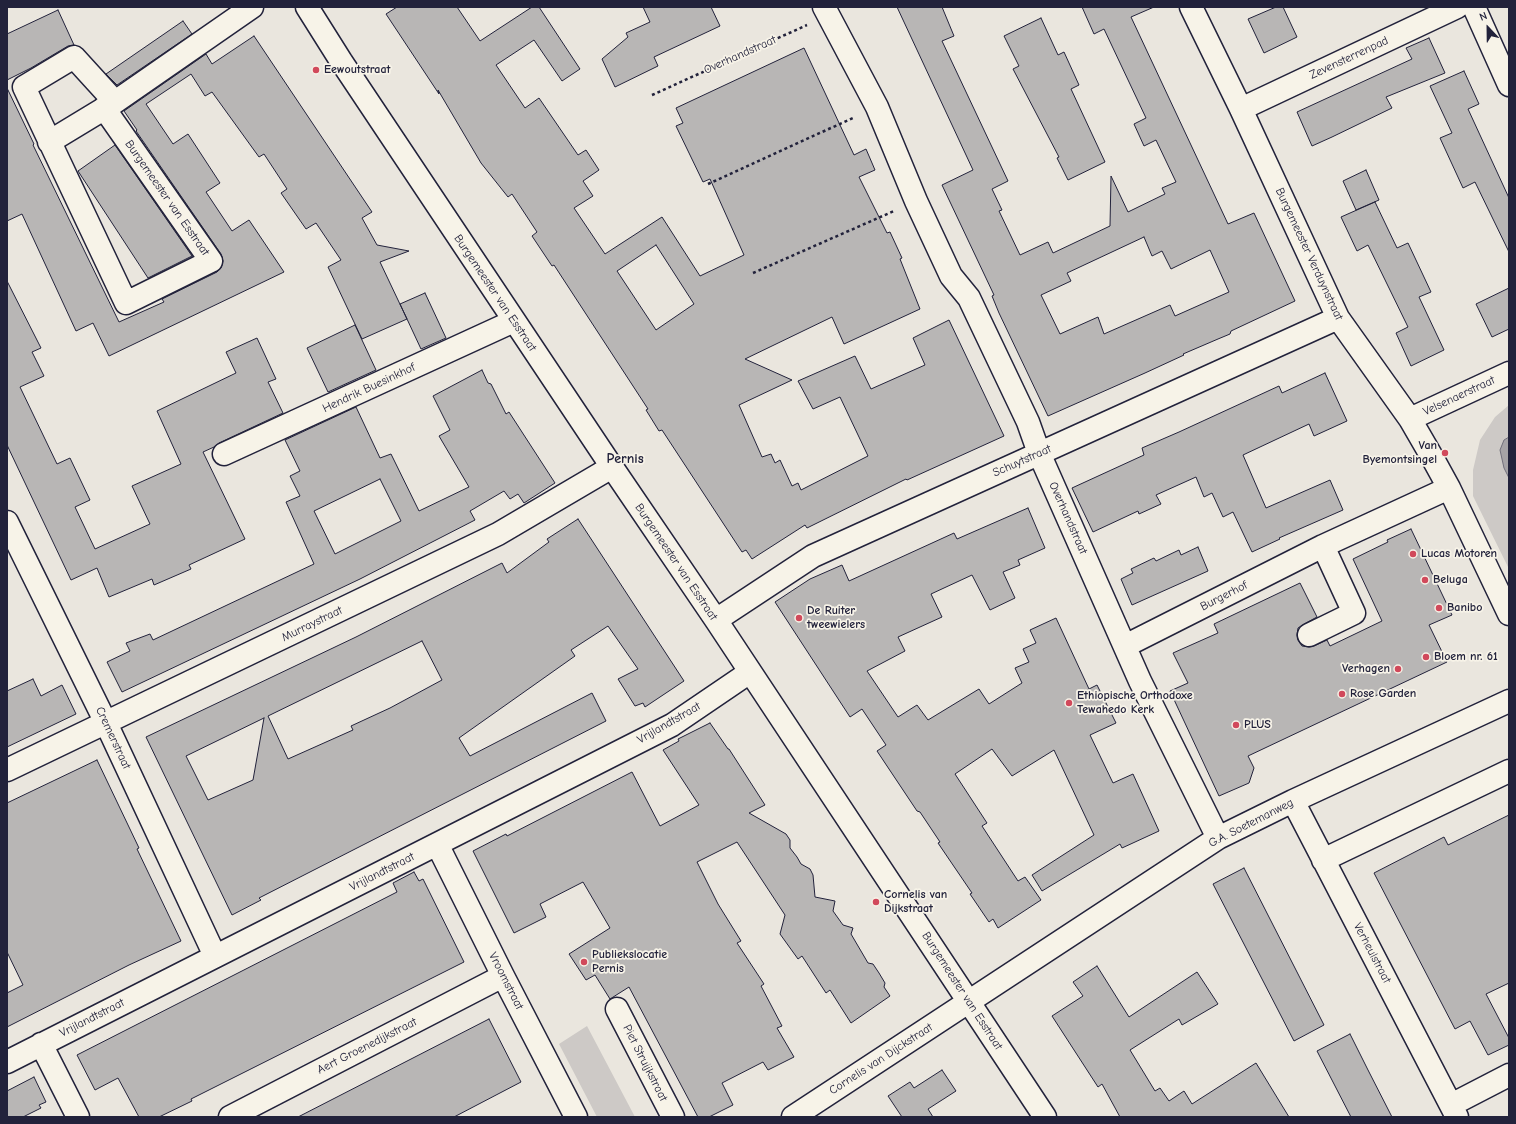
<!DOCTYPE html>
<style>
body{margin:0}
#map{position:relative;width:1516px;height:1124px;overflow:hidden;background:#eae6de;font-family:"Comic Neue",sans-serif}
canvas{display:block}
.frame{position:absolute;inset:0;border:8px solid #22223b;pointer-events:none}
.north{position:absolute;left:1468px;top:8px;width:40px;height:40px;-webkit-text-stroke:3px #f7f3e8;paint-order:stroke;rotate:338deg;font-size:11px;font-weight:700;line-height:16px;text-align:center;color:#22223b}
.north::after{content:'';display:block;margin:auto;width:14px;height:18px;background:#22223b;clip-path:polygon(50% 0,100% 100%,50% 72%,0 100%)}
</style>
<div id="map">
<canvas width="1516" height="1124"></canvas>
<div class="frame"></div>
<div class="north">N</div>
</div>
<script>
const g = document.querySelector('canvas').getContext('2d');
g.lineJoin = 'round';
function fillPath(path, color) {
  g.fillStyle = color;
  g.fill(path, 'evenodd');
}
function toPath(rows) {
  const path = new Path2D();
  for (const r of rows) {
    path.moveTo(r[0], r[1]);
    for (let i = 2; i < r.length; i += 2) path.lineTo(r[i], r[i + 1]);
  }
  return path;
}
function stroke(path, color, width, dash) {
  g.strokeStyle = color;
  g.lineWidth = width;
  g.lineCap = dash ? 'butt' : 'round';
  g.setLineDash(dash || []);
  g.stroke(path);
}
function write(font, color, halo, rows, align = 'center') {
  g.font = font + ' "Comic Neue",sans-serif';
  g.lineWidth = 3.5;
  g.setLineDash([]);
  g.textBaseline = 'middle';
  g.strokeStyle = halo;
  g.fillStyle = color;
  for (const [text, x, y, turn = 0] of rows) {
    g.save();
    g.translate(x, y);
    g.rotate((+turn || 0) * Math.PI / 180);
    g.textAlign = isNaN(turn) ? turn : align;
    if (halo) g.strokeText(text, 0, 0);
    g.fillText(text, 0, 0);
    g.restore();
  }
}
const green = toPath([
 [1509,405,1509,437,1504,440,1504,468,1509,478,1509,569,1473,496,1473,470,1480,440,1495,417],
 [587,1026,635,1117,597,1117,559,1044]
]);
const water = toPath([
 [1509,437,1509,478,1504,468,1500,450,1504,440,1509,437]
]);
const building = toPath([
 [397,7,457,7,480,41,532,7,539,7,580,69,562,81,534,40,496,65,525,108,539,98,578,155,586,150,599,170,583,181,593,196,574,208,605,254,662,217,700,276,744,255,710,179,703,182,676,126,683,123,676,108,804,48,854,155,866,149,875,170,859,177,887,233,890,232,902,258,900,259,920,309,844,344,832,317,745,359,792,380,739,405,762,457,771,454,775,463,780,460,792,486,798,483,801,490,868,456,840,397,813,409,798,381,855,356,871,389,925,365,913,338,949,320,1004,436,907,480,906,479,807,528,805,525,752,559,746,550,742,552,662,430,659,431,646,410,648,409,554,265,552,266,532,236,537,232,512,194,508,197,481,163,438,90,439,94,386,14,397,7],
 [656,245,694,304,656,330,617,271,656,245],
 [643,7,711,7,720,26,654,57,658,66,615,87,602,59,628,37,626,33,650,22,643,7],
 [897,7,942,7,954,36,942,41,1008,181,992,189,1002,210,999,211,1020,255,1048,242,1053,253,1110,226,1111,176,1128,212,1165,194,1162,188,1176,182,1156,140,1144,146,1134,124,1146,118,1104,29,1094,34,1082,7,1154,7,1131,17,1228,224,1254,213,1295,301,1231,331,1230,334,1218,339,1183,354,1184,355,1145,373,1048,416,999,313,992,296,994,295,942,185,973,170,897,7],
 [1144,237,1152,256,1162,251,1171,269,1210,250,1229,292,1175,316,1170,305,1104,334,1098,317,1060,334,1041,295,1071,281,1067,273,1144,237],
 [1276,7,1283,7,1297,37,1264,53,1248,19,1276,7],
 [58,10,74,45,68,46,31,68,7,80,7,34,58,10],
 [1041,18,1058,55,1064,52,1079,85,1071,89,1105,162,1068,180,1057,158,1059,157,1013,69,1019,66,1004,36,1041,18],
 [183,21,192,34,117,85,106,74,183,21],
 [254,36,372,212,362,218,377,245,409,251,380,262,407,319,362,339,328,267,341,260,316,223,306,229,281,193,287,189,264,154,259,157,212,92,205,96,191,74,146,104,173,144,188,134,220,183,206,192,232,231,249,220,284,272,109,356,93,323,76,331,22,214,7,221,7,88,34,144,33,145,119,322,164,302,162,299,217,272,221,268,223,261,221,254,136,131,137,130,124,111,206,54,212,64,254,36],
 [1429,38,1445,73,1386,97,1392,108,1332,137,1312,146,1297,112,1412,59,1406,48,1429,38],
 [1464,71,1479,104,1468,109,1509,198,1509,252,1475,182,1463,188,1440,138,1452,133,1430,86,1464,71],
 [115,145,192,256,148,278,78,171,115,145],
 [1366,170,1379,200,1356,210,1343,181,1366,170],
 [1375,202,1397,248,1408,243,1431,292,1419,297,1444,350,1411,366,1396,333,1408,327,1368,245,1357,251,1341,217,1375,202],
 [7,281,41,348,32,352,44,376,20,387,57,464,70,458,90,500,75,507,95,549,150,524,132,486,181,464,157,411,236,373,226,352,257,338,276,379,268,382,283,413,219,443,214,447,203,452,245,539,189,565,191,569,154,585,152,579,109,597,97,568,71,580,7,445,7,281],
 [1509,288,1509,329,1492,337,1476,304,1509,288],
 [425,293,446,338,421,349,400,304,425,293],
 [355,325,376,370,328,392,307,348,355,325],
 [482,370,488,383,491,384,506,414,509,412,555,483,524,503,518,494,510,499,504,491,470,511,475,520,360,579,122,692,107,662,130,651,126,643,150,634,153,640,314,564,286,502,300,496,290,476,300,471,285,440,356,407,380,458,391,454,419,511,469,487,439,436,450,430,433,396,482,370],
 [380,479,401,521,335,554,314,511,380,479],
 [1325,373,1347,421,1314,436,1309,424,1243,455,1266,508,1330,480,1343,510,1279,538,1280,539,1252,552,1233,512,1223,517,1212,493,1204,497,1196,477,1156,495,1161,504,1139,514,1138,511,1093,532,1072,488,1144,455,1142,448,1179,432,1279,386,1282,393,1325,373],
 [1028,508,1045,548,1018,560,1020,565,1003,572,1015,598,990,610,972,575,931,594,942,617,898,637,905,651,867,671,898,717,917,705,928,720,979,689,989,704,1022,683,1015,668,1029,662,1023,649,1036,643,1030,630,1056,618,1089,689,1097,685,1116,723,1090,735,1113,783,1133,774,1159,831,1122,848,1120,844,1042,891,1032,875,1094,835,1054,750,1012,776,992,749,955,774,987,823,982,826,1018,881,1025,877,1041,900,998,928,993,919,989,922,970,894,972,893,938,843,940,842,920,812,917,811,877,751,886,745,862,709,850,717,775,602,810,579,842,565,849,581,954,533,957,539,1028,508],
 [578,519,684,681,645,707,643,703,635,706,618,679,638,669,608,626,571,650,575,656,459,738,470,756,592,693,606,721,259,898,261,900,232,915,146,737,356,637,502,563,507,573,549,542,547,539,578,519],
 [422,641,442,680,390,708,351,726,353,730,288,759,268,716,422,641],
 [264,718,253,780,208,800,186,756,264,718],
 [1411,529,1452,615,1429,625,1447,662,1248,756,1254,768,1249,783,1219,796,1170,691,1188,683,1173,653,1218,633,1214,624,1300,583,1317,617,1304,624,1298,628,1297,635,1298,640,1302,646,1309,647,1314,646,1327,640,1330,646,1382,621,1353,559,1388,542,1387,540,1411,529],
 [1198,547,1208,571,1132,605,1121,579,1133,573,1131,569,1154,558,1156,561,1179,550,1181,555,1198,547],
 [33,679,41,696,62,685,76,714,7,747,7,691,33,679],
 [710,723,728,749,729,749,765,805,749,813,786,834,790,840,790,848,797,857,801,864,810,869,813,875,815,897,835,901,833,911,843,925,853,928,851,934,868,963,873,964,879,973,885,983,884,987,890,996,851,1023,830,990,826,993,802,956,798,959,780,934,785,915,737,842,697,862,718,904,741,941,737,943,764,984,761,986,782,1026,777,1028,794,1057,768,1070,763,1062,722,1083,733,1105,709,1117,698,1117,629,987,610,999,595,975,586,980,569,954,610,928,583,882,540,904,546,917,514,933,473,851,506,834,507,836,632,772,660,826,699,805,663,750,679,741,678,739,710,723],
 [97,760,139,848,137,849,181,941,129,965,7,1027,7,993,23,985,7,952,7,803,97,760],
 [1509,815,1509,983,1486,994,1509,1038,1509,1045,1488,1055,1470,1021,1455,1029,1374,873,1444,837,1448,845,1509,815],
 [1244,868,1324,1025,1294,1041,1213,884,1244,868],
 [414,872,419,881,423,879,464,962,191,1099,192,1101,159,1117,139,1117,118,1078,95,1090,77,1055,397,892,393,883,414,872],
 [1097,966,1129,1017,1197,972,1218,1004,1182,1025,1179,1019,1130,1050,1155,1091,1160,1088,1169,1101,1184,1091,1192,1104,1256,1063,1289,1117,1120,1117,1102,1084,1098,1087,1052,1016,1083,996,1073,982,1097,966],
 [489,1019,521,1082,454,1117,298,1117,489,1019],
 [1350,1034,1368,1070,1392,1117,1351,1117,1317,1051,1350,1034],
 [942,1070,956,1091,928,1109,933,1117,902,1117,888,1096,910,1082,914,1088,942,1070],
 [34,1077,46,1102,39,1105,41,1108,23,1117,7,1117,7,1091,34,1077]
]);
const path = toPath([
 [652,95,807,25],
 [708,184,855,117],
 [753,273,894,211]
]);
const minor = toPath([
 [307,7,341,61,612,467,716,620,1045,1117],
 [824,7,877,107,916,201,951,276,969,298,1028,422,1039,453,1140,681,1218,838],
 [1191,7,1241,109,1338,318,1410,419,1432,457,1449,488,1509,614],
 [1474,7,1509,85],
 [104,108,211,261,126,303,24,87,74,57,115,102],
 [1241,109,1457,7],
 [49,142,115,102,252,7],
 [1410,419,1509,373],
 [224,454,514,321],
 [7,522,106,723,215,956],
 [716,620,813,556,1338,318],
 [1309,635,1354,613,1323,546],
 [1125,646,1323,546,1449,488],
 [7,770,498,534,612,467],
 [1293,801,1457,1117],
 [437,844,503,976,576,1117],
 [1323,860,1509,771],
 [617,1009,673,1117],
 [41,1044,78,1117],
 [7,1062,672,725,750,672],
 [1451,1105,1509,1075],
 [230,1117,503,976],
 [793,1117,1218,838,1293,801,1509,701]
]);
const markers = [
 [316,70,4,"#d1495b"],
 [1445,453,4,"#d1495b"],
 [1413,554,4,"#d1495b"],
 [1425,580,4,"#d1495b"],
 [1439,608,4,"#d1495b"],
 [799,618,4,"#d1495b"],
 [1426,657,4,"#d1495b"],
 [1398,669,4,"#d1495b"],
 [1342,694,4,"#d1495b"],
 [1069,703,4,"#d1495b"],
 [1236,725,4,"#d1495b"],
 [876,902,4,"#d1495b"],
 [584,962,4,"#d1495b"]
];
const streetNames = [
 ["Overhandstraat",740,55,-24],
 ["Zevensterrenpad",1349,58,-25],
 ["Burgemeester van Esstraat",167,198,55],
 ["Burgemeester Verduynstraat",1309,254,65],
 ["Burgemeester van Esstraat",495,293,56],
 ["Hendrik Buesinkhof",369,388,-25],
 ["Velsenaerstraat",1459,396,-25],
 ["Schuytstraat",1022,461,-24],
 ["Overhandstraat",1068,518,66],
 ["Burgemeester van Esstraat",676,562,56],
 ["Burgerhof",1224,596,-27],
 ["Murraystraat",312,624,-26],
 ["Vrijlandtstraat",669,723,-30],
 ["Cremerstraat",113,738,65],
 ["G.A. Soetemanweg",1251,823,-27],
 ["Vrijlandtstraat",382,872,-27],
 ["Verheulstraat",1372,953,62],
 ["Vroomstraat",506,981,63],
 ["Burgemeester van Esstraat",962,991,57],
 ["Vrijlandtstraat",92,1018,-27],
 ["Aert Groenedijkstraat",367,1046,-27],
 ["Cornelis van Dijckstraat",881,1059,-33],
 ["Piet Struijkstraat",645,1063,63]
];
const poiNames = [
 ["Eewoutstraat",324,70],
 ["Van",1437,446,"right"],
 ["Byemontsingel",1437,460,"right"],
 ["Lucas Motoren",1421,554],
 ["Beluga",1433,580],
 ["Banibo",1447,608],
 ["De Ruiter",807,611],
 ["tweewielers",807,625],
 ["Bloem nr. 61",1434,657],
 ["Verhagen",1390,669,"right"],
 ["Rose Garden",1350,694],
 ["Ethiopische Orthodoxe",1077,696],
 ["Tewahedo Kerk",1077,710],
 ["PLUS",1244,725],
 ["Cornelis van",884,895],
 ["Dijkstraat",884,909],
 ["Publiekslocatie",592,955],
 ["Pernis",592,969]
];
const quarterNames = [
 ["Pernis",625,459]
];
fillPath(green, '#cdc9c6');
fillPath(water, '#a6a3a6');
stroke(water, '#716f7b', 1);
fillPath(building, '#b8b6b5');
stroke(building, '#22223b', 1);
stroke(minor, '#22223b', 25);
stroke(path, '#22223b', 2.5, [3, 3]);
stroke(minor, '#f7f3e8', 22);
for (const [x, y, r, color] of markers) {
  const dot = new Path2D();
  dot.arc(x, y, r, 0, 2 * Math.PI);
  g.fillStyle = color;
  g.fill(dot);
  stroke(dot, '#f7f3e8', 1.5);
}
write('12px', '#22223b', '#f7f3e8', streetNames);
write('bold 12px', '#22223b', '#f7f3e8', poiNames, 'left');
write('bold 14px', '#22223b', '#f7f3e8', quarterNames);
</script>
